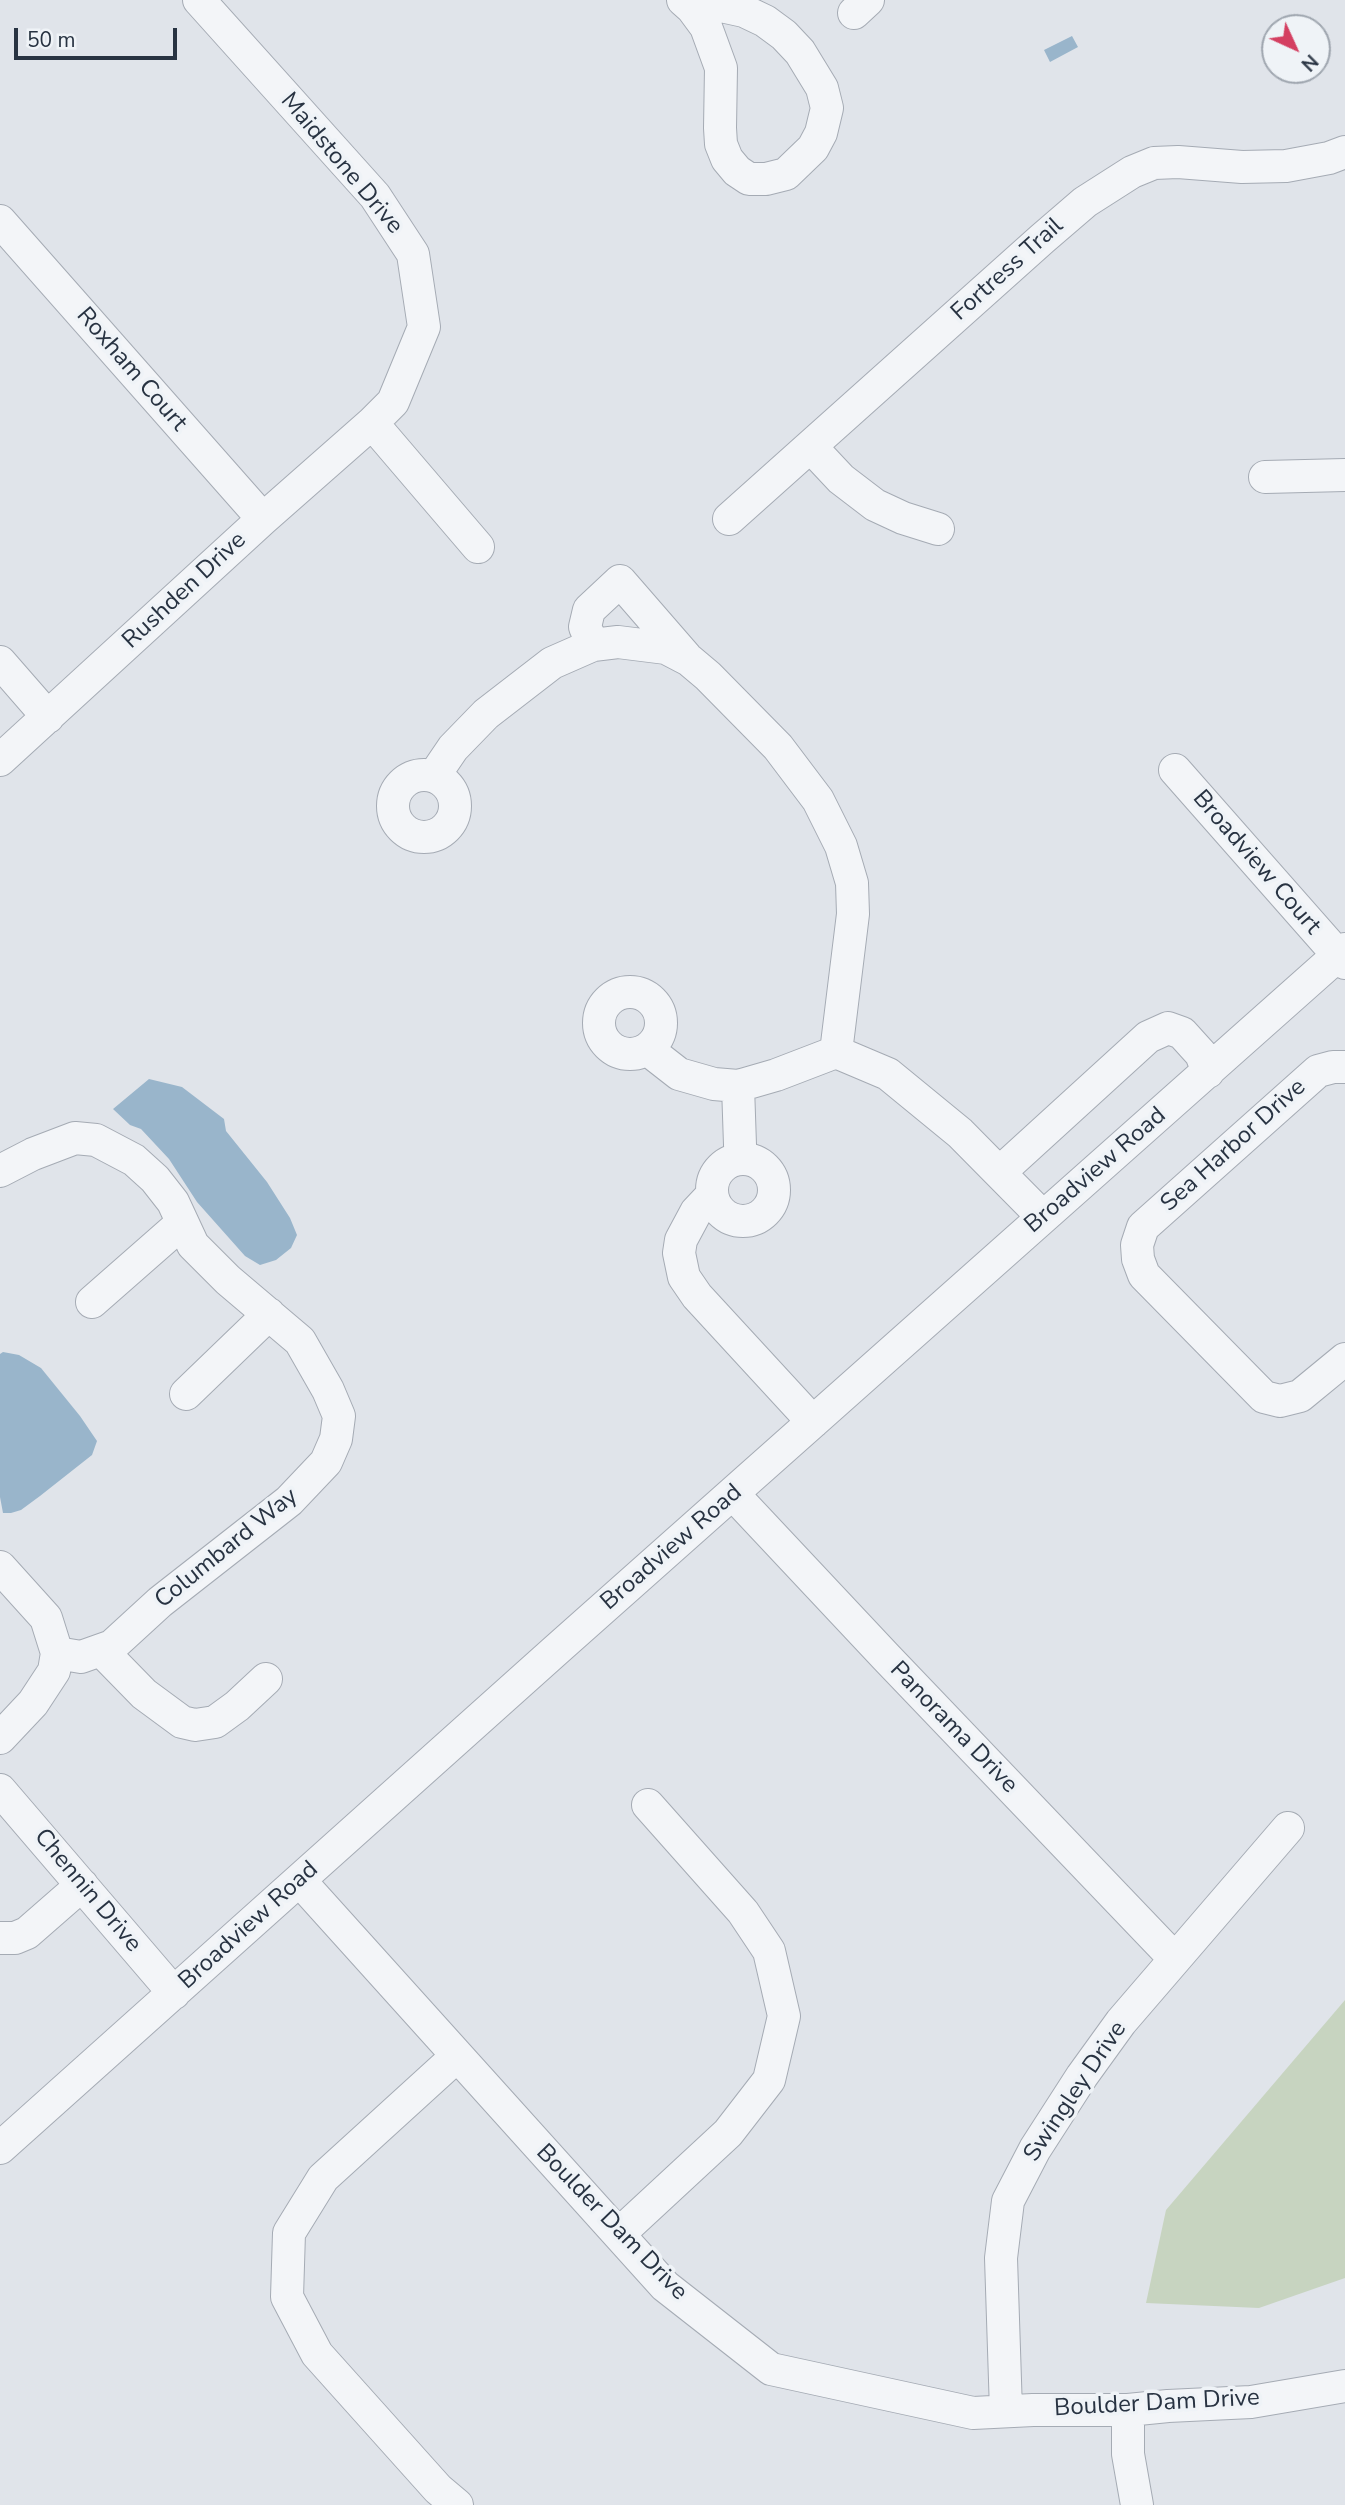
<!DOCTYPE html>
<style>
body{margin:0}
#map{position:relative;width:1345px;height:2505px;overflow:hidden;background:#e0e4ea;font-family:"Nunito Sans",sans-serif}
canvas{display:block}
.north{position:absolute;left:1261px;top:14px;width:70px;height:70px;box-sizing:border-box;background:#eff3f7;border:2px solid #9fa6af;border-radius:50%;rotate:135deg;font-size:19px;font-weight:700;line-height:28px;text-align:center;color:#283342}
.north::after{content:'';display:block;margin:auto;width:24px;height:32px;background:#d43f61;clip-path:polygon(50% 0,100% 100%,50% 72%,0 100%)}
.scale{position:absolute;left:14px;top:28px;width:163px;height:32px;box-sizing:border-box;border:4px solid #283342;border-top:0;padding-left:9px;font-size:21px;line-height:24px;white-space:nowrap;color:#283342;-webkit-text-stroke:5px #eff3f7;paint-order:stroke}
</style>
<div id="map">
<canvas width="1345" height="2505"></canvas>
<div class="north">N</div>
<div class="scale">50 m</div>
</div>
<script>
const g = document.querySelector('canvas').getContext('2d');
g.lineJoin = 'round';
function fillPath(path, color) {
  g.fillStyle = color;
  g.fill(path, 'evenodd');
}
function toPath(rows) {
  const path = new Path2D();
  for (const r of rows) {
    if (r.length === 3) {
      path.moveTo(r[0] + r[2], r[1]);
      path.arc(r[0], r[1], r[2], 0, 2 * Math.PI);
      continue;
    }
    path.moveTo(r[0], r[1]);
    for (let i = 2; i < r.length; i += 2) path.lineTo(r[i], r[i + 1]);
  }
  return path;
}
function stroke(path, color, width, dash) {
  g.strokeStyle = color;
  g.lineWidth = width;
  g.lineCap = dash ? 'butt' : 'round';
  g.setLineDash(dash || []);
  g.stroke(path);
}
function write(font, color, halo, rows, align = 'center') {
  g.font = font + ' "Nunito Sans",sans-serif';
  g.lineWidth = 7;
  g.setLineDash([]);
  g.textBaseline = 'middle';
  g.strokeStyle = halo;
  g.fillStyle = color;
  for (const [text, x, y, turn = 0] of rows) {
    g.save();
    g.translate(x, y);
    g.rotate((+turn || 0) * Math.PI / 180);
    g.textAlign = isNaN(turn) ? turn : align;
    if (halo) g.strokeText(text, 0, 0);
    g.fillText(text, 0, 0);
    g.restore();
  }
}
const green = toPath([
 [1345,2000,1345,2278,1259,2308,1146,2303,1166,2210]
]);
const water = toPath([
 [1072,36,1078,47,1050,62,1044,50],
 [149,1079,182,1087,224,1119,226,1131,267,1182,290,1218,297,1235,291,1248,276,1260,260,1265,245,1256,197,1202,169,1159,141,1129,130,1125,113,1109],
 [3,1352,19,1355,41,1368,80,1416,97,1441,92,1455,40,1496,21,1510,11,1513,3,1513,0,1497,0,1354]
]);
const minor = toPath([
 [683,0,692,8,706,27,721,68,720,128,721,144,727,159,737,171,749,179,766,179,786,174,813,148,821,133,827,108,822,88,800,52,784,35,765,21,744,11,694,0],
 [854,13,868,0],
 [0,221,263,519],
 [372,423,478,547],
 [811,447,841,479,875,505,903,518,938,529],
 [1265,477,1345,475],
 [729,519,1042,239,1085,202,1132,172,1154,163,1178,162,1242,167,1286,166,1329,158,1345,152],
 [593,645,585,627,589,610,620,581,686,657],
 [0,662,48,717],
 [0,760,263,519,372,423,393,402,424,327,413,254,375,196,199,0],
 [1175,770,1345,963],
 [424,806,31],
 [434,776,453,748,486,714,552,663,593,645,618,642,666,648,689,660,708,676,778,747,818,800,841,846,852,883,853,914,836,1052],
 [630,1023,31],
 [647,1049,679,1074,714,1084,738,1086,776,1075,836,1052,888,1074,960,1133,1043,1217],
 [1345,1067,1333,1067,1318,1071,1143,1227,1137,1245,1138,1259,1144,1275,1264,1397,1280,1401,1300,1396,1345,1359],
 [738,1086,740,1145,742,1159],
 [743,1190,31],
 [0,1171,33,1154,75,1138,96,1140,134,1160,155,1179,173,1202,193,1245,228,1280,300,1341,328,1390,339,1416,336,1439,326,1462,289,1501,160,1602,112,1646,81,1657,57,1653],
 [1000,1172,1148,1037,1168,1028,1182,1033,1201,1054,1208,1072],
 [712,1195,696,1212,681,1240,679,1253,684,1277,697,1296,813,1422],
 [92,1302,182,1223],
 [186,1394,269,1314],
 [733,1494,886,1657,1175,1959],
 [0,1567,46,1618,57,1653,54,1671,33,1703,0,1738],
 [101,1650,144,1694,182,1722,195,1725,215,1722,237,1706,266,1679],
 [0,1790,174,1993],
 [300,1881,665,2286,771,2369,973,2413,1033,2410,1128,2410,1168,2406,1251,2402,1345,2386],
 [0,1938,15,1938,27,1933,82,1885],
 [457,2056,323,2178,289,2233,287,2297,317,2354,438,2489,457,2505],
 [0,2148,555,1651,1345,949],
 [619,2234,728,2133,769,2080,784,2016,769,1951,743,1912,648,1805],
 [1128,2410,1128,2454,1137,2505],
 [1006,2411,1001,2258,1008,2201,1035,2149,1082,2076,1121,2022,1288,1828]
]);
const streetNames = [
 ["Maidstone Drive",341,164,50],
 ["Fortress Trail",1008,270,-42],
 ["Roxham Court",131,370,49],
 ["Rushden Drive",185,591,-43],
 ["Broadview Court",1256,863,49],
 ["Sea Harbor Drive",1234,1146,-42],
 ["Broadview Road",1096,1171,-41],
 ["Broadview Road",672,1548,-41],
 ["Columbard Way",227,1549,-39],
 ["Panorama Drive",953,1728,46],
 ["Chennin Drive",87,1891,50],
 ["Broadview Road",249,1926,-42],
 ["Swingley Drive",1076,2092,-56],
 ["Boulder Dam Drive",611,2223,46],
 ["Boulder Dam Drive",1157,2404,-3]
];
fillPath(green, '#c7d4c0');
fillPath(water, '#99b5cb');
stroke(minor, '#a5abb4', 34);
stroke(minor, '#f3f5f8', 32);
write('24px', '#283342', '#eff3f7', streetNames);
</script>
